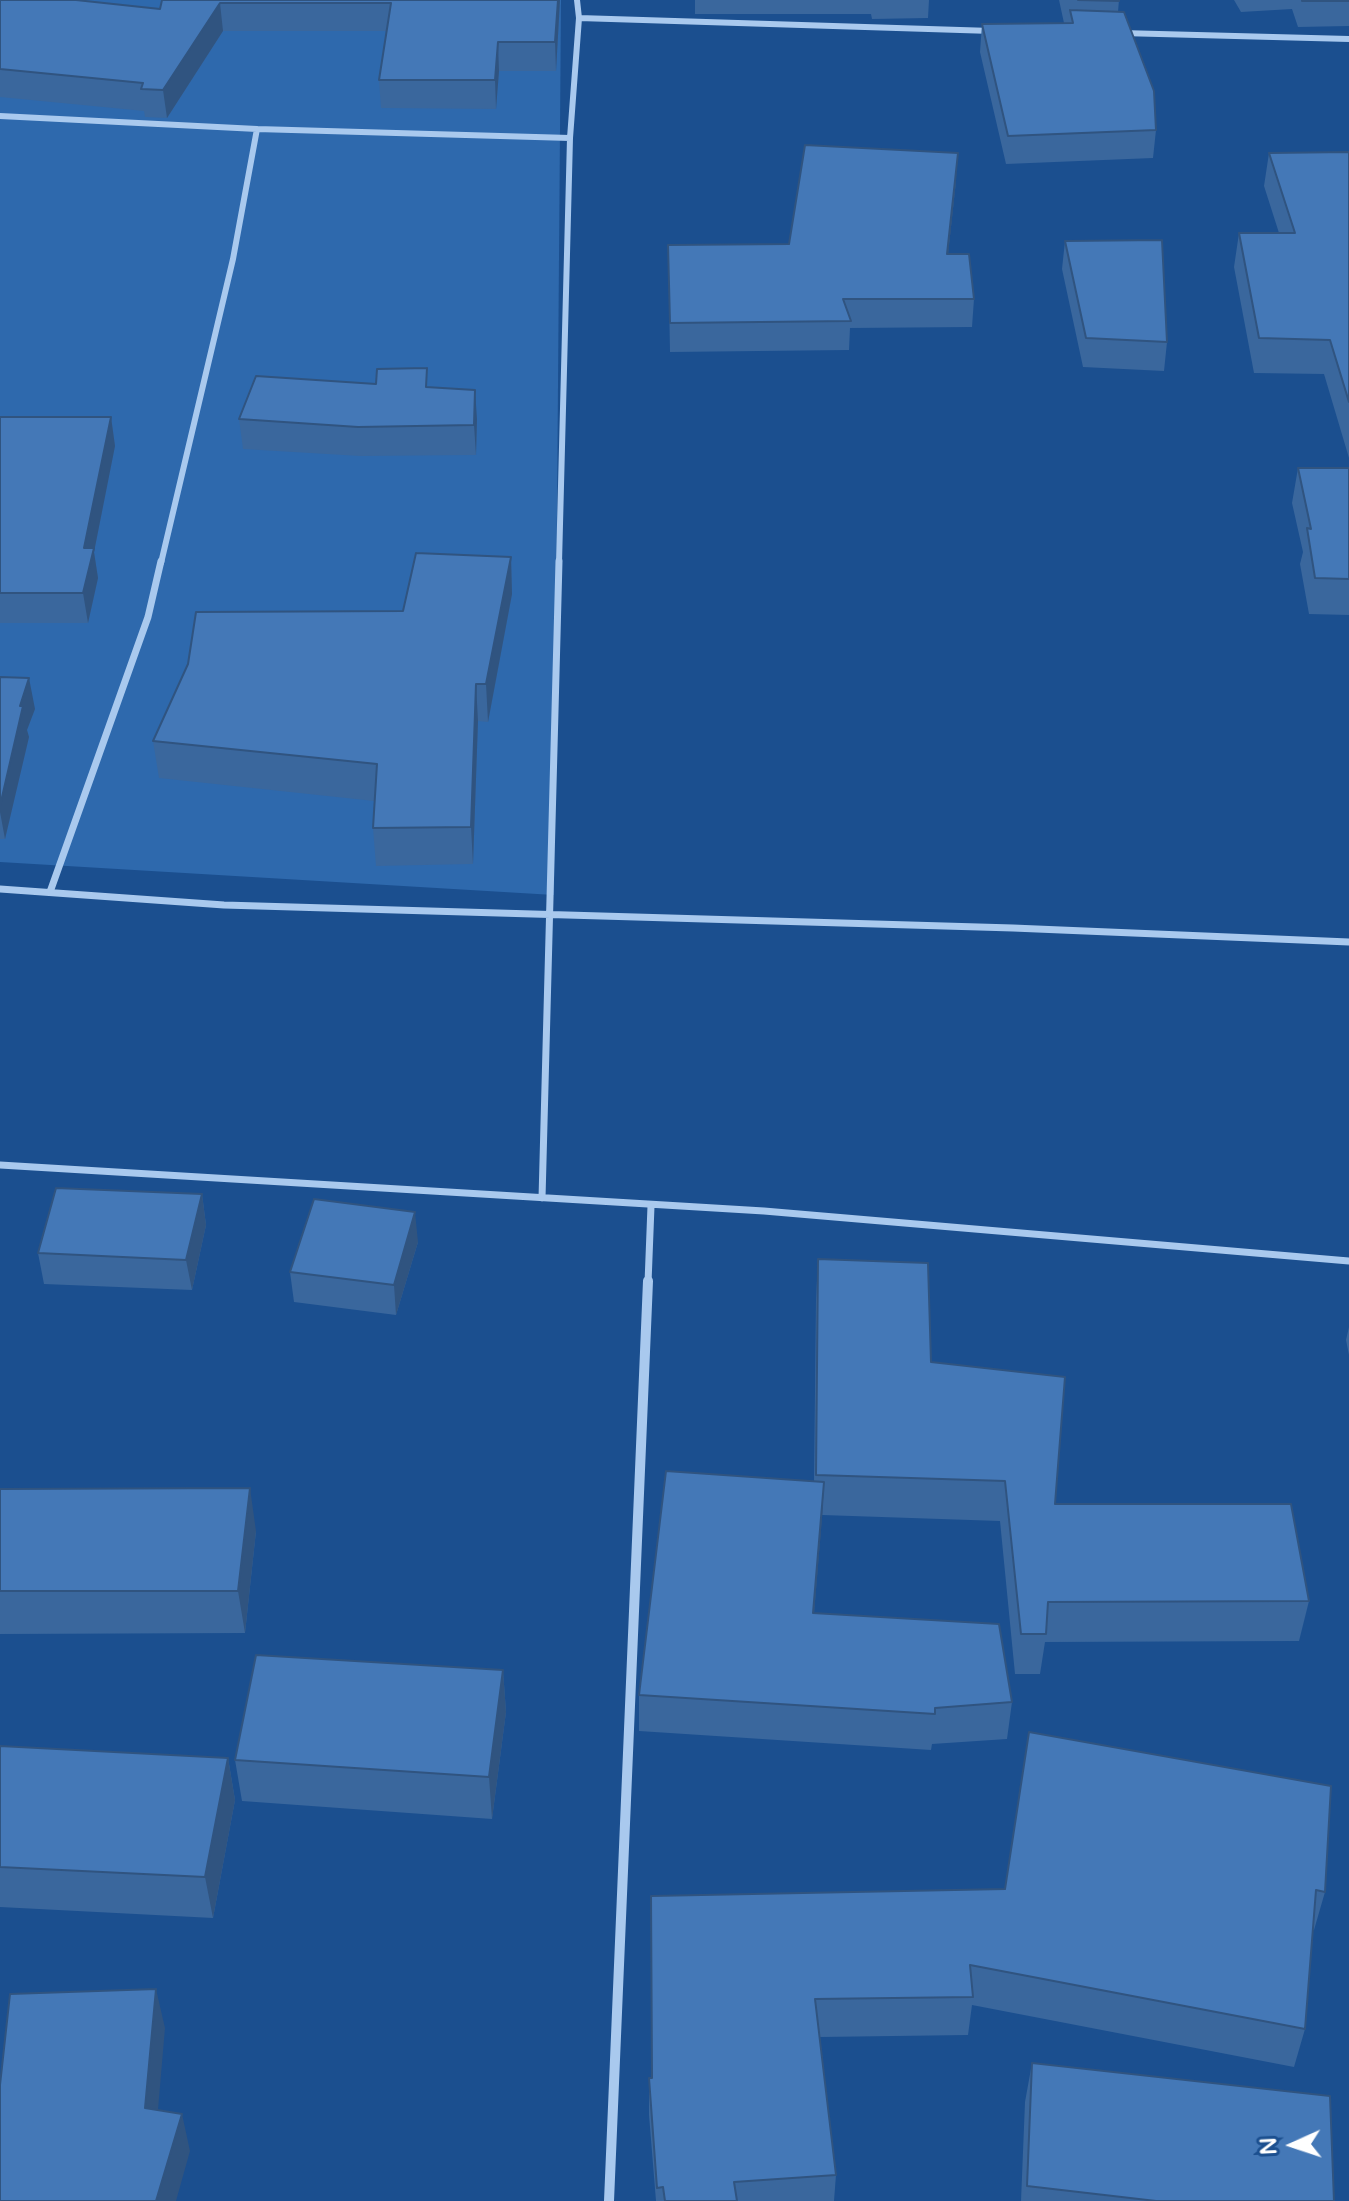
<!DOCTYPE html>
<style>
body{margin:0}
#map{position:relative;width:1349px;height:2201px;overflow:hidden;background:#1b4f8f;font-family:"Varela Round",sans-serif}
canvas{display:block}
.north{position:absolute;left:1253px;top:2105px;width:80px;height:80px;-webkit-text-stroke:6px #1b4f8f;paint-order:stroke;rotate:267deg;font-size:22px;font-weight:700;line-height:32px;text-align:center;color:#fff}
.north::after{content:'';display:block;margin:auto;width:28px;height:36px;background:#fff;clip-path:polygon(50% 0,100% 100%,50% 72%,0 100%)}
</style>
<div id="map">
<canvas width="1349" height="2201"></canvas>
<div class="north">N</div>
</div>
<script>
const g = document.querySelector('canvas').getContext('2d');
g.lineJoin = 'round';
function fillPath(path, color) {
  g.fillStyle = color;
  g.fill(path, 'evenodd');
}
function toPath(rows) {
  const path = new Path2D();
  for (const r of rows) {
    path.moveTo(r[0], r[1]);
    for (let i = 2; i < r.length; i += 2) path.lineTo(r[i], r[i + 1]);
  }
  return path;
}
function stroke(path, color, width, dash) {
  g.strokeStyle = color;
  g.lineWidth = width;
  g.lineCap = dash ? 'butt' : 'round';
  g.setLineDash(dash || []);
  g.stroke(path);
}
const green = toPath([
 [0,0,561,0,554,895,0,862]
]);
const streetFar2 = toPath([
 [577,0,579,18,992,31],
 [1121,33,1349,39],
 [0,116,257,129,570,138,559,563],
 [570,138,579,18],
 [161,563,233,259,257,129]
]);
const streetFar1 = toPath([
 [0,889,224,905,1013,928,1349,942],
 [50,892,148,617,161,561],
 [0,1165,764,1211,1349,1261],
 [542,1198,559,561],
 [648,1283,651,1206]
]);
const street = toPath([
 [609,2201,648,1281]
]);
const wall = toPath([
 [0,0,160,9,162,0,560,0,556,71,499,71,496,109,381,108,379,80,387,31,223,31,167,118,145,117,144,111,0,97],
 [695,0,929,0,928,18,872,19,871,14,695,14],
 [1059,0,1119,0,1118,12,1156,130,1153,158,1006,164,980,52,982,24,1064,23],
 [1234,0,1349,0,1349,26,1298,27,1292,9,1241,12],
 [1349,152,1349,458,1324,374,1254,373,1234,267,1239,233,1279,233,1264,186,1269,153],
 [956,181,948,254,974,299,972,327,850,328,849,350,670,352,668,245,789,244],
 [1065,241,1167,342,1164,371,1083,367,1062,269],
 [0,417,111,417,115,446,94,552,98,578,88,623,0,623],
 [239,419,477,419,476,455,360,456,243,449],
 [1298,468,1349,468,1349,615,1309,614,1300,564,1303,552,1292,503],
 [511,557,512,594,488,722,478,721,473,864,376,866,373,828,374,801,159,778,153,741,403,611],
 [0,677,35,709,27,730,29,737,5,839,0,839],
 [202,1194,206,1225,192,1290,44,1284,38,1253],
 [418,1242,396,1315,294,1302,290,1272],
 [818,1259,931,1362,1055,1504,1309,1601,1299,1641,1045,1642,1040,1674,1015,1674,1000,1521,822,1515,814,1613,1012,1702,1007,1739,932,1744,931,1750,639,1731,639,1695,814,1481,816,1300],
 [1349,1327,1349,1355,1346,1340],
 [0,1489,256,1531,245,1633,0,1634],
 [503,1670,506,1712,492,1819,242,1801,235,1760],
 [1029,1732,1325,1892,1314,1930,1312,1930,1305,2029,1294,2067,972,2005,968,2035,820,2037,836,2175,834,2201,656,2201,649,2115,649,2078,652,2078,1005,1889],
 [0,1746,228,1758,235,1800,213,1918,0,1907],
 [1032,2063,1334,2201,1021,2201,1025,2102]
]);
const shadedWall = toPath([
 [558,0,560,0,556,71,555,42],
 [220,3,223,31,167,118,163,90],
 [498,42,499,71,496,109,495,80],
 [958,153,956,181,945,283,947,254],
 [475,390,477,419,476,455,474,425],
 [111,417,115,446,94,552,98,578,88,623,83,593,84,548],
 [511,557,512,594,488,722,486,684],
 [29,678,35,709,27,730,29,737,5,839,0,812,0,806,20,706],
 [476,684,478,721,473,864,471,827],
 [202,1194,206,1225,192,1290,186,1260],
 [415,1212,418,1242,396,1315,394,1285],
 [824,1482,822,1519,811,1650,813,1613],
 [250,1488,256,1531,245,1633,238,1591],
 [503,1670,506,1712,492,1819,489,1777],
 [228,1758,235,1800,213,1918,205,1877],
 [156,1989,165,2028,155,2145,145,2108],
 [182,2114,190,2151,176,2201,156,2201]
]);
const building = toPath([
 [0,0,76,0,160,9,162,0,558,0,555,42,498,42,495,80,379,80,391,3,220,3,163,90,141,89,143,83,0,69,0,0],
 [1078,0,1119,0,1119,1,1078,0],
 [1302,0,1349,0,1349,1,1302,1,1302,0],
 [1070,10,1124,12,1154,91,1156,130,1008,136,982,24,1073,23,1070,10],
 [805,145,958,153,947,254,969,254,974,299,843,299,851,321,670,323,668,245,789,244,805,145],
 [1349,152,1349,402,1330,340,1259,338,1239,233,1295,233,1269,153,1349,152],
 [1162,240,1167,342,1086,338,1065,241,1162,240],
 [427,368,426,387,475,390,474,425,358,427,239,419,256,376,376,384,377,369,427,368],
 [0,417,111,417,84,548,94,548,83,593,0,593,0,417],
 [1298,468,1349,468,1349,579,1315,578,1307,528,1311,529,1298,468],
 [416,553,511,557,486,684,476,684,471,827,373,828,377,764,153,741,188,664,196,612,403,611,416,553],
 [0,677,29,678,20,706,23,706,0,806,0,677],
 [56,1188,202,1194,186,1260,38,1253,56,1188],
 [314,1199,415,1212,394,1285,290,1272,314,1199],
 [818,1259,928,1263,931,1362,1065,1377,1055,1504,1291,1504,1309,1601,1048,1602,1046,1634,1021,1634,1005,1481,816,1475,818,1259],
 [666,1471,824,1482,813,1613,999,1624,1012,1702,935,1708,935,1714,639,1695,666,1471],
 [250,1488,238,1591,0,1591,0,1489,250,1488],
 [256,1655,503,1670,489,1777,235,1760,256,1655],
 [1029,1732,1331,1786,1325,1892,1316,1890,1305,2029,970,1965,973,1997,815,1999,836,2175,734,2182,737,2201,665,2201,663,2187,657,2188,649,2078,652,2078,651,1896,1005,1889,1029,1732],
 [0,1746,228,1758,205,1877,0,1867,0,1746],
 [156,1989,145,2108,182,2114,156,2201,0,2201,0,2085,10,1994,156,1989],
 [1032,2063,1330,2096,1334,2201,1156,2201,1027,2186,1032,2063]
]);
fillPath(green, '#2e69ad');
stroke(streetFar2, '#a9c9ee', 6);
stroke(streetFar1, '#a9c9ee', 7);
stroke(street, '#a9c9ee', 10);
fillPath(wall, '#3a679d');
fillPath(shadedWall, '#305480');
fillPath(building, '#4478b7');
stroke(building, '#305480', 2);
</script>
